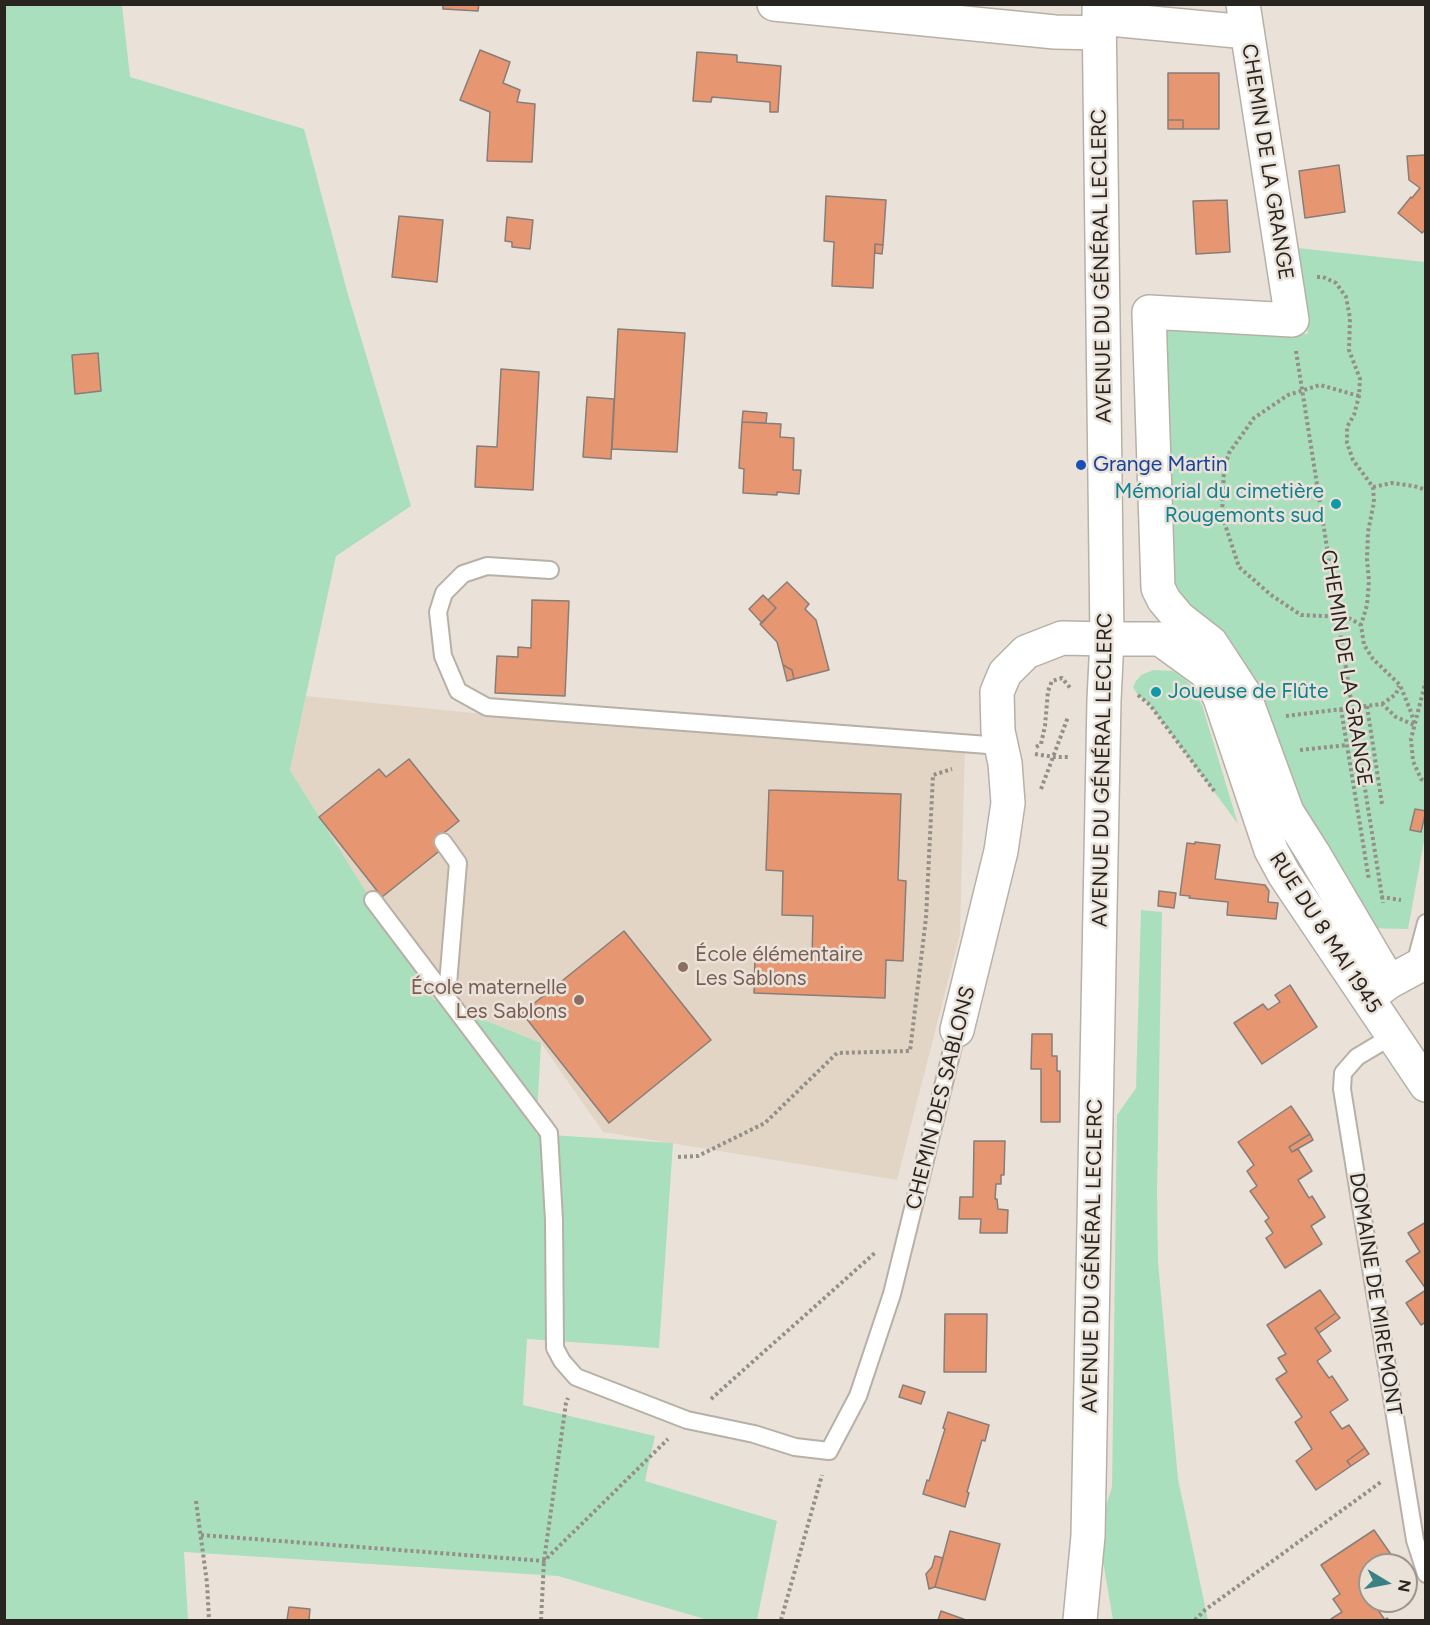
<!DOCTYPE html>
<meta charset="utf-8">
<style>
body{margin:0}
#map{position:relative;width:1430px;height:1625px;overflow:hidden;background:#eae2d9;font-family:Figtree,sans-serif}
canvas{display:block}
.frame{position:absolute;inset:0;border:6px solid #282521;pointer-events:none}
.north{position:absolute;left:1358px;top:1553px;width:60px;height:60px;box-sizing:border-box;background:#eae2d9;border:2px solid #9c968f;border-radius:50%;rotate:100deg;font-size:16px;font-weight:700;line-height:24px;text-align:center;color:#282521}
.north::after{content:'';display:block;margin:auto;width:21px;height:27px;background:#398184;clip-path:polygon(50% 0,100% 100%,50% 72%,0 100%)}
</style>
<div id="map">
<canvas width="1430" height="1625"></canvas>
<div class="frame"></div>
<div class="north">N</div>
</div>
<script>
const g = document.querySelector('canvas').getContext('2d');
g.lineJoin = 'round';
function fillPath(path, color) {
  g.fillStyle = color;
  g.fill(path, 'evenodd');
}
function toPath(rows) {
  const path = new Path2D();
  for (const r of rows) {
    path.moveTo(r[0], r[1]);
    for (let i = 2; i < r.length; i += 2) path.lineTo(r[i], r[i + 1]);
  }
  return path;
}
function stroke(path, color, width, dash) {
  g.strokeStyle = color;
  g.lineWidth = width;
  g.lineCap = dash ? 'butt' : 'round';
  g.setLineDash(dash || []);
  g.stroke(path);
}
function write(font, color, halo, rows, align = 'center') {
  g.font = font + ' Figtree,sans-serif';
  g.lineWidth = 5;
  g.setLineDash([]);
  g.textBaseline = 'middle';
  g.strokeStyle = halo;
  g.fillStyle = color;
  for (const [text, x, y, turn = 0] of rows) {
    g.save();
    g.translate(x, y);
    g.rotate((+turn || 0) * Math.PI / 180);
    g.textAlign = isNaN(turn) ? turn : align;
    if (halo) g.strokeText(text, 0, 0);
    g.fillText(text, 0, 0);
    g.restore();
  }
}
const built = toPath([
 [306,696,600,726,965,745,960,934,897,1180,603,1132,541,1043,433,999,290,770]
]);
const green = toPath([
 [5,5,122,5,130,77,304,129,347,291,411,506,336,556,290,770,433,999,541,1043,536,1134,673,1143,659,1348,527,1339,523,1405,655,1436,645,1481,777,1521,757,1620,708,1620,558,1576,184,1552,188,1620,5,1620],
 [1298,248,1425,262,1426,830,1408,929,1363,928,1176,594,1157,324,1308,334],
 [1153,670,1173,671,1182,677,1190,684,1202,705,1238,824,1150,705,1137,694,1133,687,1136,681,1141,675],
 [1141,910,1162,912,1157,1192,1158,1262,1178,1479,1208,1620,1113,1620,1098,1531,1112,1487,1117,1115,1136,1088]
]);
const building = toPath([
 [443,4,479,4,478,11,443,9,443,4],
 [480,50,510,62,503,83,520,90,517,102,535,104,532,162,487,161,490,112,460,100,480,50],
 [697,52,737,55,737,62,781,66,778,112,770,112,770,102,712,97,711,102,693,101,697,52],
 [1168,73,1219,73,1219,129,1183,129,1183,120,1168,120,1168,73],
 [1168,120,1183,120,1183,129,1168,129,1168,120],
 [1426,155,1426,229,1422,233,1398,213,1411,197,1412,198,1420,188,1409,180,1407,156,1426,155],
 [1339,165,1345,212,1305,218,1299,171,1339,165],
 [826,196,886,200,883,245,875,244,873,288,832,286,834,242,824,241,826,196],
 [1227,200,1230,252,1196,254,1193,201,1227,200],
 [399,216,443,220,437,282,392,277,399,216],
 [507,217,533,220,530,249,512,247,512,242,505,241,507,217],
 [875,244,883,245,882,254,875,253,875,244],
 [618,329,685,333,677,452,612,449,618,329],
 [98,353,101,391,75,394,72,355,98,353],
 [501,369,539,372,533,490,475,487,477,446,497,447,501,369],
 [587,397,614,399,611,459,583,457,587,397],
 [743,411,767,413,766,423,742,422,743,411],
 [742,422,781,424,780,437,794,438,793,470,801,470,799,494,777,492,777,495,743,493,744,469,739,468,742,422],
 [787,582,809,604,805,609,816,620,829,670,794,679,792,670,783,665,777,642,760,624,776,608,768,600,787,582],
 [763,595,776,608,762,623,749,609,763,595],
 [532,600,569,601,565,696,495,693,497,656,518,657,518,647,531,648,532,600],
 [783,665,792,670,794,679,787,681,783,665],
 [409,759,459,821,435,840,442,849,382,897,319,817,379,769,386,777,409,759],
 [769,790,901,794,898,880,906,881,903,961,886,960,885,998,754,993,755,955,812,957,813,916,782,915,783,871,766,870,769,790],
 [1415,809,1426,811,1421,832,1410,830,1415,809],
 [1195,842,1220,845,1215,879,1265,885,1269,891,1268,902,1278,903,1276,919,1227,915,1228,902,1189,898,1190,896,1180,895,1187,843,1195,844,1195,842],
 [1159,891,1176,893,1174,908,1158,906,1159,891],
 [624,931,711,1040,609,1123,522,1013,624,931],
 [1290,985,1317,1027,1262,1064,1234,1023,1263,1004,1268,1010,1280,1002,1275,995,1290,985],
 [1032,1034,1052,1034,1052,1056,1057,1056,1057,1071,1060,1071,1060,1122,1041,1122,1041,1069,1031,1069,1032,1034],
 [1291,1106,1310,1134,1289,1147,1292,1152,1298,1149,1312,1171,1298,1180,1309,1198,1312,1196,1325,1217,1311,1226,1322,1244,1285,1268,1266,1238,1273,1233,1265,1221,1269,1218,1250,1191,1257,1186,1247,1171,1254,1165,1238,1142,1291,1106],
 [1310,1134,1313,1140,1292,1152,1289,1147,1310,1134],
 [974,1141,1005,1141,1004,1175,1001,1175,1001,1184,996,1184,995,1199,997,1199,998,1209,1008,1210,1007,1233,980,1233,981,1219,959,1219,960,1197,973,1197,974,1141],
 [1426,1222,1426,1289,1406,1261,1420,1252,1408,1233,1426,1222],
 [1320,1290,1336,1313,1315,1328,1331,1351,1317,1361,1329,1378,1332,1376,1348,1400,1330,1412,1342,1429,1349,1425,1365,1448,1347,1461,1351,1466,1316,1490,1296,1461,1312,1449,1295,1422,1302,1417,1276,1379,1287,1372,1278,1358,1286,1354,1267,1325,1320,1290],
 [1426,1290,1426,1322,1421,1325,1406,1303,1426,1290],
 [1336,1313,1340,1318,1319,1333,1315,1328,1336,1313],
 [945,1314,987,1314,986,1372,944,1372,945,1314],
 [903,1385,925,1392,921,1404,899,1397,903,1385],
 [948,1412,989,1425,985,1441,982,1440,967,1492,969,1493,965,1507,923,1494,927,1480,929,1481,945,1429,943,1428,948,1412],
 [1365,1448,1369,1454,1351,1466,1347,1461,1365,1448],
 [1374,1530,1390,1553,1366,1569,1370,1574,1370,1601,1375,1601,1373,1603,1385,1620,1387,1618,1389,1620,1332,1620,1331,1619,1342,1612,1333,1599,1340,1594,1321,1565,1374,1530],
 [950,1531,1000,1544,985,1600,935,1587,950,1531],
 [1390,1553,1394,1558,1384,1565,1372,1565,1390,1553],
 [935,1556,943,1558,935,1587,929,1589,926,1574,932,1567,935,1556],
 [289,1607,310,1609,309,1620,287,1620,289,1607],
 [941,1611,966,1620,938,1620,941,1611]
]);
const path = toPath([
 [1317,277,1323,277,1336,283,1346,297,1350,318,1349,350,1360,379,1359,396,1354,415,1347,427,1347,443,1353,460,1373,487,1374,502,1368,532,1367,559,1369,581,1367,605,1361,625,1364,645,1373,659,1400,685,1411,712,1415,725],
 [1296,351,1383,903],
 [1359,396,1320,385,1288,395,1254,418,1229,453,1224,469,1222,515,1239,567,1271,595,1301,615,1347,617,1361,625],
 [1373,487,1392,483,1414,486,1426,490],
 [1426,680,1411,739,1413,761,1421,779,1426,782],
 [1138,695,1150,705,1215,792],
 [1382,704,1396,694,1399,686],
 [1367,706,1382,804],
 [1341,709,1369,880],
 [1286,716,1382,704,1396,717,1414,725],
 [1036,747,1041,744,1045,726,1048,691,1052,681,1062,678,1071,689],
 [1300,750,1347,745],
 [1035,754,1054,757,1069,757],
 [1041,789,1068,717],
 [1381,897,1401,900],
 [678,1157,698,1156,765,1123,837,1053,910,1051,926,918,933,775,952,769],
 [711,1399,876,1252],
 [196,1501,207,1583,209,1620],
 [201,1535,544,1561,668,1439],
 [541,1620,544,1561,566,1403,568,1398],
 [781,1620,822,1475],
 [1195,1620,1205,1610,1381,1482]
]);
const lane = toPath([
 [550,570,487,566,463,574,444,593,438,612,443,656,458,691,487,707,1001,746],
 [443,842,458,863,447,996],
 [373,900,549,1133,554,1220,555,1348,562,1361,576,1377,687,1420,754,1434,795,1447,829,1451,858,1396,892,1294,957,1030],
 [1414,968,1426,923],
 [1392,1036,1357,1057,1343,1073,1342,1089,1415,1540,1426,1574]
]);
const street = toPath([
 [774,4,1055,32,1099,33],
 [1243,4,1292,320,1149,312,1158,588,1164,600,1179,618,1211,643,1243,692,1287,812,1313,853,1389,982],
 [1099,18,1247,32],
 [1371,995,1389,982,1426,962],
 [957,1030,1001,851,1008,803,1005,763,998,731,997,692,1005,673,1026,652,1062,638,1107,639]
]);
const secondary = toPath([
 [1107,639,1160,639,1207,673,1220,698,1271,850,1284,874,1426,1085]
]);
const primary = toPath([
 [1080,1620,1088,1536,1104,700,1107,639,1099,4]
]);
const markers = [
 [1081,465,6,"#1a4fb4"],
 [1336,504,6,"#0f9aa8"],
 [1156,692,6,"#0f9aa8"],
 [683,967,6,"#8d6e63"],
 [579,1000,6,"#8d6e63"]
];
const streetNames = [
 ["CHEMIN DE LA GRANGE",1267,162,81],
 ["AVENUE DU GÉNÉRAL LECLERC",1102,266,-91],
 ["CHEMIN DE LA GRANGE",1346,668,81],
 ["AVENUE DU GÉNÉRAL LECLERC",1103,770,-89],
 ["RUE DU 8 MAI 1945",1325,933,57],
 ["CHEMIN DES SABLONS",941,1098,-76],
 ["AVENUE DU GÉNÉRAL LECLERC",1093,1256,-89],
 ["DOMAINE DE MIREMONT",1375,1294,81]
];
const transitNames = [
 ["Grange Martin",1093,465]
];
const cultureNames = [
 ["Mémorial du cimetière",1324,492],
 ["Rougemonts sud",1324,516],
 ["Joueuse de Flûte",1168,692,"left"]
];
const educationNames = [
 ["École élémentaire",695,955],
 ["Les Sablons",695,979],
 ["École maternelle",567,988,"right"],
 ["Les Sablons",567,1012,"right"]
];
fillPath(built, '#e2d5c5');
fillPath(green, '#aadfbd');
fillPath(building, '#e69671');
stroke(building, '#887d78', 1.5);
stroke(lane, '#b7b0a6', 20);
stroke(street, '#b7b0a6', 36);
stroke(secondary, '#b7b0a6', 36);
stroke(primary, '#b7b0a6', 36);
stroke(path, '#948f88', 4, [3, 3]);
stroke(lane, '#fff', 16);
stroke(street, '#fff', 33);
stroke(secondary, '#fff', 33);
stroke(primary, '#fff', 33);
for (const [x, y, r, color] of markers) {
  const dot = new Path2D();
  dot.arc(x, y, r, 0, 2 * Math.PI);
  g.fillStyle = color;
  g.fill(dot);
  stroke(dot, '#eae2d9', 2);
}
write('21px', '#282521', '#eae2d9', streetNames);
write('21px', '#164399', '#eae2d9', transitNames, 'left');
write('21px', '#0d838f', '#eae2d9', cultureNames, 'right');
write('21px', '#785e54', '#eae2d9', educationNames, 'left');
</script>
